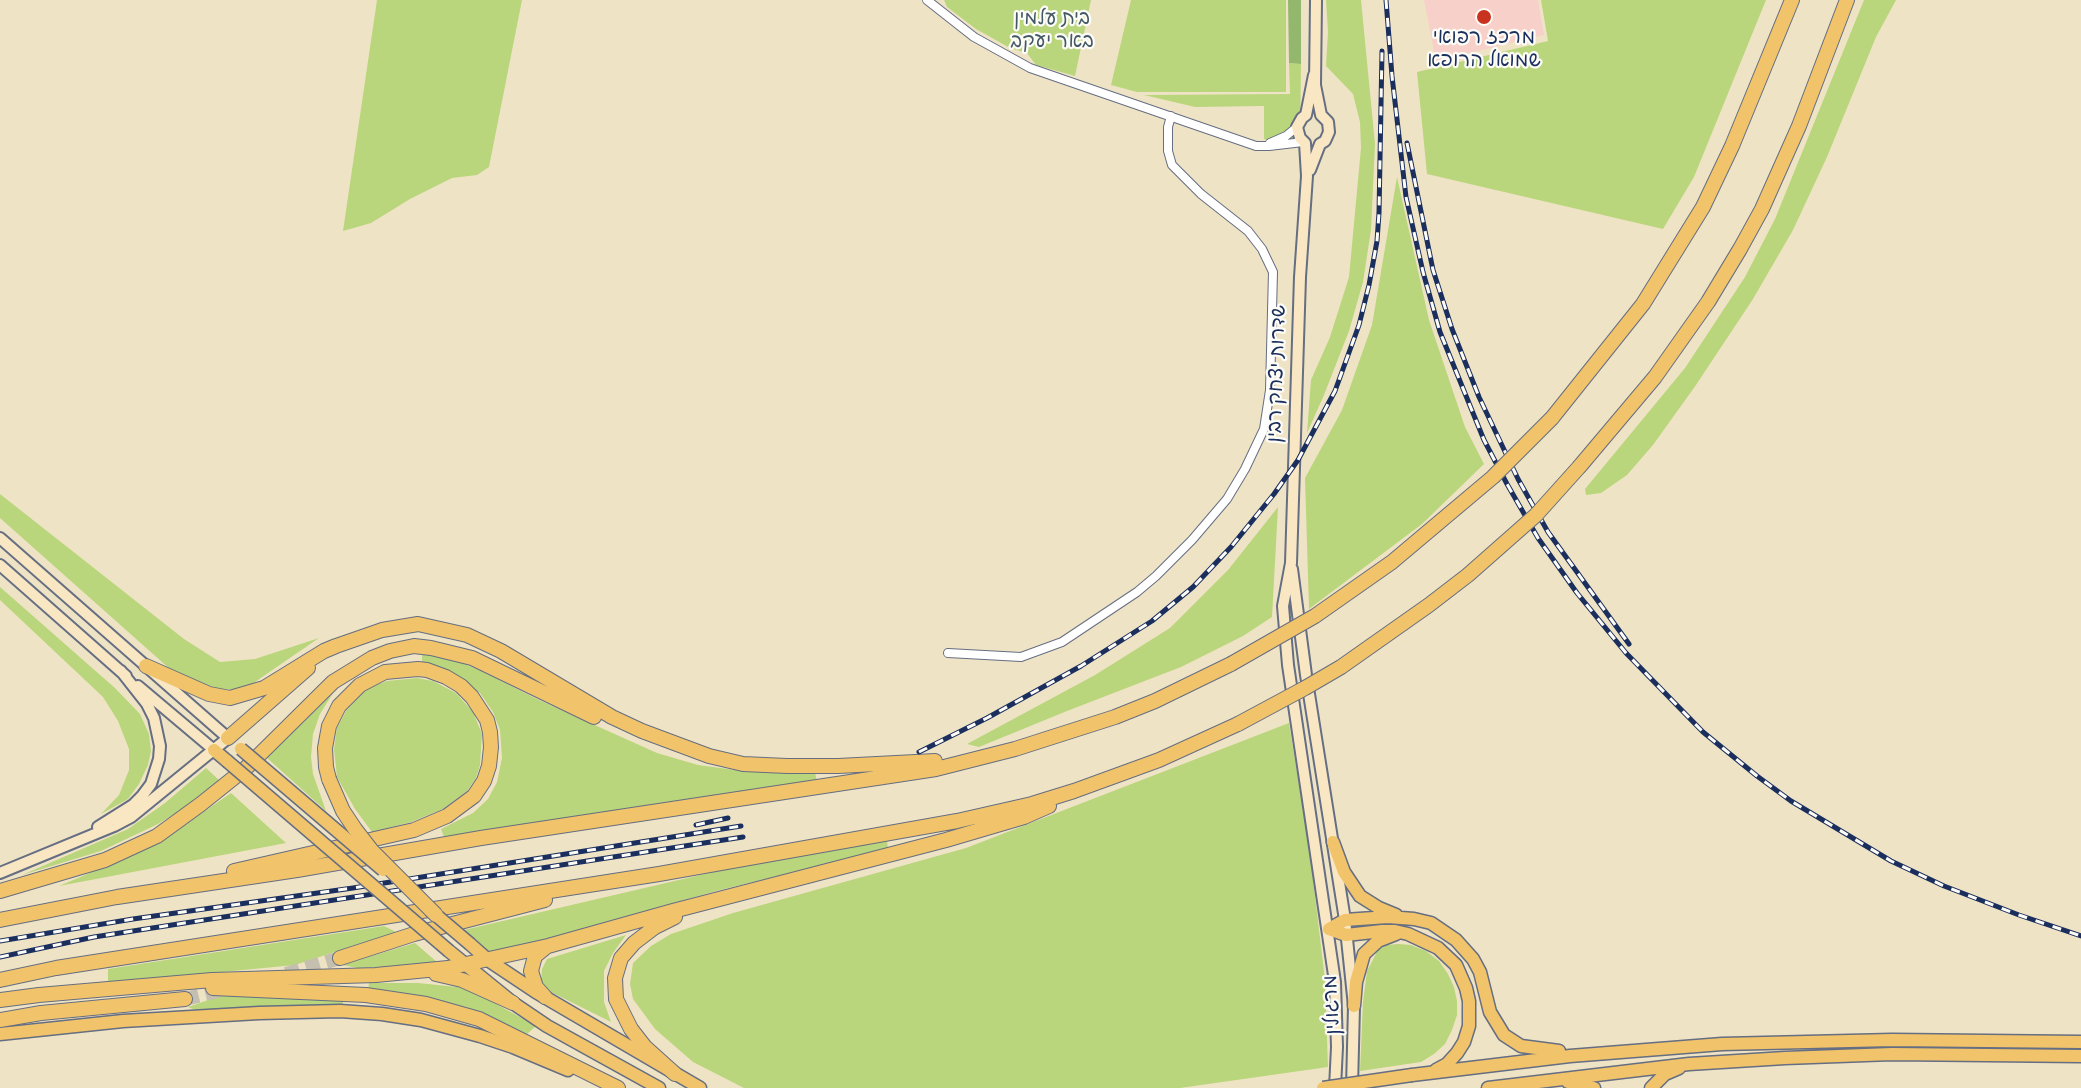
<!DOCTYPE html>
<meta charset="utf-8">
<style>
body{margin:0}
canvas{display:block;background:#efe3c5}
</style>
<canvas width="2081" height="1088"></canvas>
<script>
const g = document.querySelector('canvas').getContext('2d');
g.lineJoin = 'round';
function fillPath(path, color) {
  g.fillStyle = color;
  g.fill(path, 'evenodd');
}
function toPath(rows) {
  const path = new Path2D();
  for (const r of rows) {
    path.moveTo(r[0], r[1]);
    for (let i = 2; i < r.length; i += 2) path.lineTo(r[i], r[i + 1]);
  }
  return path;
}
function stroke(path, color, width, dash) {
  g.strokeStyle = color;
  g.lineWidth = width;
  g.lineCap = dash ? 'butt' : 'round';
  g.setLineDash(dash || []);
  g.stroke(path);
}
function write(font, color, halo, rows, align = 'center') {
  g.font = font + ' "Indie Flower","Playpen Sans Hebrew",sans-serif';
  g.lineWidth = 4.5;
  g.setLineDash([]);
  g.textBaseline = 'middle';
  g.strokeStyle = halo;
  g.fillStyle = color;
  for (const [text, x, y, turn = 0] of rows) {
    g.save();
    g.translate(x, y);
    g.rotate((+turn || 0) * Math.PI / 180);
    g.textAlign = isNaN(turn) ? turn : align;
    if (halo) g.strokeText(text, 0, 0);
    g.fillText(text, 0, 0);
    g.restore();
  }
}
const built = toPath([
 [1424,0,1538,0,1544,35,1436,61]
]);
const green = toPath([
 [377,0,522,0,489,167,477,175,452,178,410,199,371,223,343,231],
 [944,0,1091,0,1075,76,1036,65,1027,53,1010,48,976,29,947,7],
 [1131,0,1286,0,1286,92,1137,92,1111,85],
 [1326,0,1361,0,1375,144,1371,230,1363,282,1349,331,1324,395,1307,433,1311,380,1330,337,1349,277,1361,148,1360,122,1353,94,1326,66,1328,32],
 [1541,0,1766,0,1694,177,1663,229,1427,174,1417,72,1548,41],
 [1864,0,1896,0,1876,37,1827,157,1793,230,1753,299,1696,385,1653,445,1627,475,1601,493,1586,495,1585,489,1685,368,1745,277,1775,219],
 [1289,63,1301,64,1300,145,1278,144,1264,139,1264,106,1195,107,1144,95,1290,94],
 [1397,177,1429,320,1465,427,1484,464,1422,524,1309,609,1305,478,1342,410,1372,325],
 [0,494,184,639,220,662,255,659,319,638,252,684,235,689,220,690,171,670,0,518],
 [1278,507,1272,617,1243,636,1181,667,1067,711,979,747,967,744,1095,675,1170,628,1228,570],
 [0,587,115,688,140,714,149,734,151,751,148,765,139,784,128,799,101,814,119,795,129,770,129,749,118,721,103,697,0,600],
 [422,651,444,655,481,671,539,700,657,753,698,765,735,770,815,772,817,782,444,837,441,829,473,813,488,799,497,782,502,758,500,730,493,712,480,693,453,673,422,663],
 [417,678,433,681,456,693,473,712,482,734,480,765,476,778,467,791,443,809,411,822,372,832,355,809,337,777,334,749,337,728,346,711,365,691,374,686,387,681],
 [333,693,320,714,313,734,311,757,313,774,326,811,267,758],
 [1289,723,1310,854,1325,980,1328,1067,1180,1088,744,1088,693,1062,655,1029,633,999,630,984,633,963,651,946,671,934,733,913,966,848],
 [206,768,219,780,182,809,158,824,101,851,22,875,128,829,165,803],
 [231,793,286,843,59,886,142,851,173,833],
 [887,840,888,849,716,891,492,954,464,930,726,869],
 [384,926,396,932,295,965,108,983,108,969],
 [626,935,613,953,604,971,604,1002,611,1022,549,991,541,981,542,969,547,959],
 [415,943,438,963,419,966,358,968,342,965],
 [1398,944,1411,945,1426,951,1439,961,1448,974,1454,987,1457,1001,1457,1015,1452,1030,1445,1044,1434,1054,1421,1062,1360,1071,1363,1002,1367,971,1378,950,1387,945],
 [369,983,418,983,467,988,536,1026,527,1034,466,1007,368,990],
 [263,995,343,1000,343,1006,276,1006,198,1011,188,1007,220,996]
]);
const forest = toPath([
 [1288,0,1301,0,1301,64,1289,63]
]);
const highwayTunnel = toPath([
 [286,974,340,958],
 [185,999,226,989]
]);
const street = toPath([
 [927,0,974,37,1030,68,1256,146,1269,146,1303,142],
 [1270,143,1286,136,1297,127],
 [948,653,1021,657,1062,642,1137,592,1156,576,1192,540,1227,499,1245,469,1264,429,1270,390,1273,272,1262,249,1248,231,1201,194,1172,165,1168,151,1168,127,1171,116]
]);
const secondary = toPath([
 [1314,75,1306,115,1302,118,1297,127,1300,138,1305,143,1307,176,1300,277,1291,563,1283,606,1288,665,1335,982,1337,1047,1335,1088],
 [1310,170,1320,144,1325,141,1329,132,1328,122,1321,115,1315,85,1316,0],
 [0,538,228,738,131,817,114,826,0,873],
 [0,565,126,676],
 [1292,569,1306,675,1345,920,1354,1006,1352,1088],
 [138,686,214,750],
 [98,827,133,805,142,796,151,784,159,759,160,746,154,718,147,704,121,671]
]);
const primary = toPath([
 [214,750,227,761],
 [1333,842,1344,872,1360,896,1379,908,1396,915],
 [1329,929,1345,920,1388,917,1414,919,1431,923,1456,940,1473,959,1480,972,1490,1012,1504,1035,1521,1046,1559,1051],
 [1329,929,1346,935,1382,931,1395,931,1408,934,1438,948,1456,965,1466,988,1469,1001,1469,1026,1464,1042,1457,1053,1447,1064,1436,1070],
 [470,944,488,960,536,992,700,1088],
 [449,951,513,1003,547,1026,659,1088],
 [1354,1006,1356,982,1364,954,1378,941,1396,934],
 [0,1034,123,1021,259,1013,340,1011,382,1014,421,1020,480,1036,513,1047,568,1070],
 [1412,1075,1570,1056,1722,1044,1892,1040,2081,1042],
 [1568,1082,1594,1088],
 [1488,1088,1689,1064,1785,1058,1892,1054,2081,1056],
 [1651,1088,1665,1074,1679,1068]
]);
const highway = toPath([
 [1552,418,1643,304,1703,207,1732,146,1792,0],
 [1580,466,1655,377,1708,302,1740,249,1762,209,1799,126,1847,0],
 [146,666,209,694,230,698,264,688,324,651,336,646,382,630,418,624,467,635,501,651,612,717,642,731,709,756,743,764,787,766,838,766,935,761],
 [228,738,308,668],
 [234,871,414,830,447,816,474,796,484,781,489,766,491,747,490,732,487,720,472,697,461,686,446,677,427,670,418,669,385,672,360,685,339,706,329,726,325,748,326,767,329,779],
 [0,891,105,860,157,836,201,804,246,768,333,682,372,658,390,651,414,646,431,648,472,658,594,717],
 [0,920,117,897,297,870,481,838,936,769,1015,749,1115,717,1155,701,1231,664],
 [340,958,414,934,545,900],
 [436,974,462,980,513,1003],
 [0,980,56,968,659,874,957,821,1032,804,1074,791,1159,760,1238,724],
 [213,988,366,995,426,1004,479,1019,618,1088],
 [545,997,536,987,531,971,535,956,546,947],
 [0,1000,39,995,212,980,376,975,448,968,548,946,673,911,946,840,1024,817,1049,806],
 [0,1020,41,1013,185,999],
 [675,1074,645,1047,631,1029,616,999,615,978,621,958,634,943,655,927,675,917]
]);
const rail = toPath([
 [1386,0,1392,76,1406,197,1423,272,1440,332,1484,440,1507,484,1538,538,1577,593,1626,653,1703,732,1757,776,1791,801,1891,861,1944,886,2019,915,2081,936],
 [1407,143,1433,270,1452,329,1479,397,1518,479,1548,532,1629,644],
 [919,752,987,718,1081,666,1152,621,1193,587,1231,547,1274,494,1298,460,1335,391,1359,325,1369,285,1377,241,1379,213,1382,51],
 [696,825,728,818],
 [0,941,133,919,353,888,741,826],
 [0,957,94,937,743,837]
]);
const primaryBridge = toPath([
 [241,749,383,870],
 [227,761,449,951],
 [430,910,470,944],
 [1323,1088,1412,1075]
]);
const highwayBridge = toPath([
 [1231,664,1315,616,1392,562,1493,477,1552,418],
 [1238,724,1305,688,1341,667,1429,605,1468,575,1536,515,1580,466],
 [329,779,343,811,355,829,372,851,436,915]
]);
const markers = [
 [1484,17,8,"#c8321e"]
];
const parkNames = [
 ["בית עלמין",1052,21],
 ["באר יעקב",1052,44]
];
const poiNames = [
 ["מרכז רפואי",1484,40],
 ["שמואל הרופא",1484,63]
];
const streetNames = [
 ["שדרות יצחק רבין",1279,374,-88],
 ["מרגולין",1334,1005,-93]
];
fillPath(built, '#f7d0ca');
fillPath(green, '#bad67c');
fillPath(forest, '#93b76c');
stroke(highwayTunnel, '#c5bfb0', 14, [14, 7]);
stroke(street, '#656e82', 10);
stroke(secondary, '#656e82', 14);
stroke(primary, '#656e82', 15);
stroke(highway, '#656e82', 16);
stroke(street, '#fff', 8);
stroke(secondary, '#f9e7c3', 10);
stroke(primary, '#f1c36a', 12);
stroke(highway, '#f1c36a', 14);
stroke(rail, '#1b2f5e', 5);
stroke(rail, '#fdfcf7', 3, [9]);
stroke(primaryBridge, '#656e82', 15, []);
stroke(highwayBridge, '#656e82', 16, []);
stroke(primaryBridge, '#f1c36a', 12);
stroke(highwayBridge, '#f1c36a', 14);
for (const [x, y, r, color] of markers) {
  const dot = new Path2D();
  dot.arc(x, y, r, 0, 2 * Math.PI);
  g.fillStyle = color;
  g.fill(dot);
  stroke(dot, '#fdfcf7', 2);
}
write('20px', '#435966', '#fdfcf7', parkNames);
write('20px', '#1b2f5e', '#fdfcf7', poiNames);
write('20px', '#1b2f5e', '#fdfcf7', streetNames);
</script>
